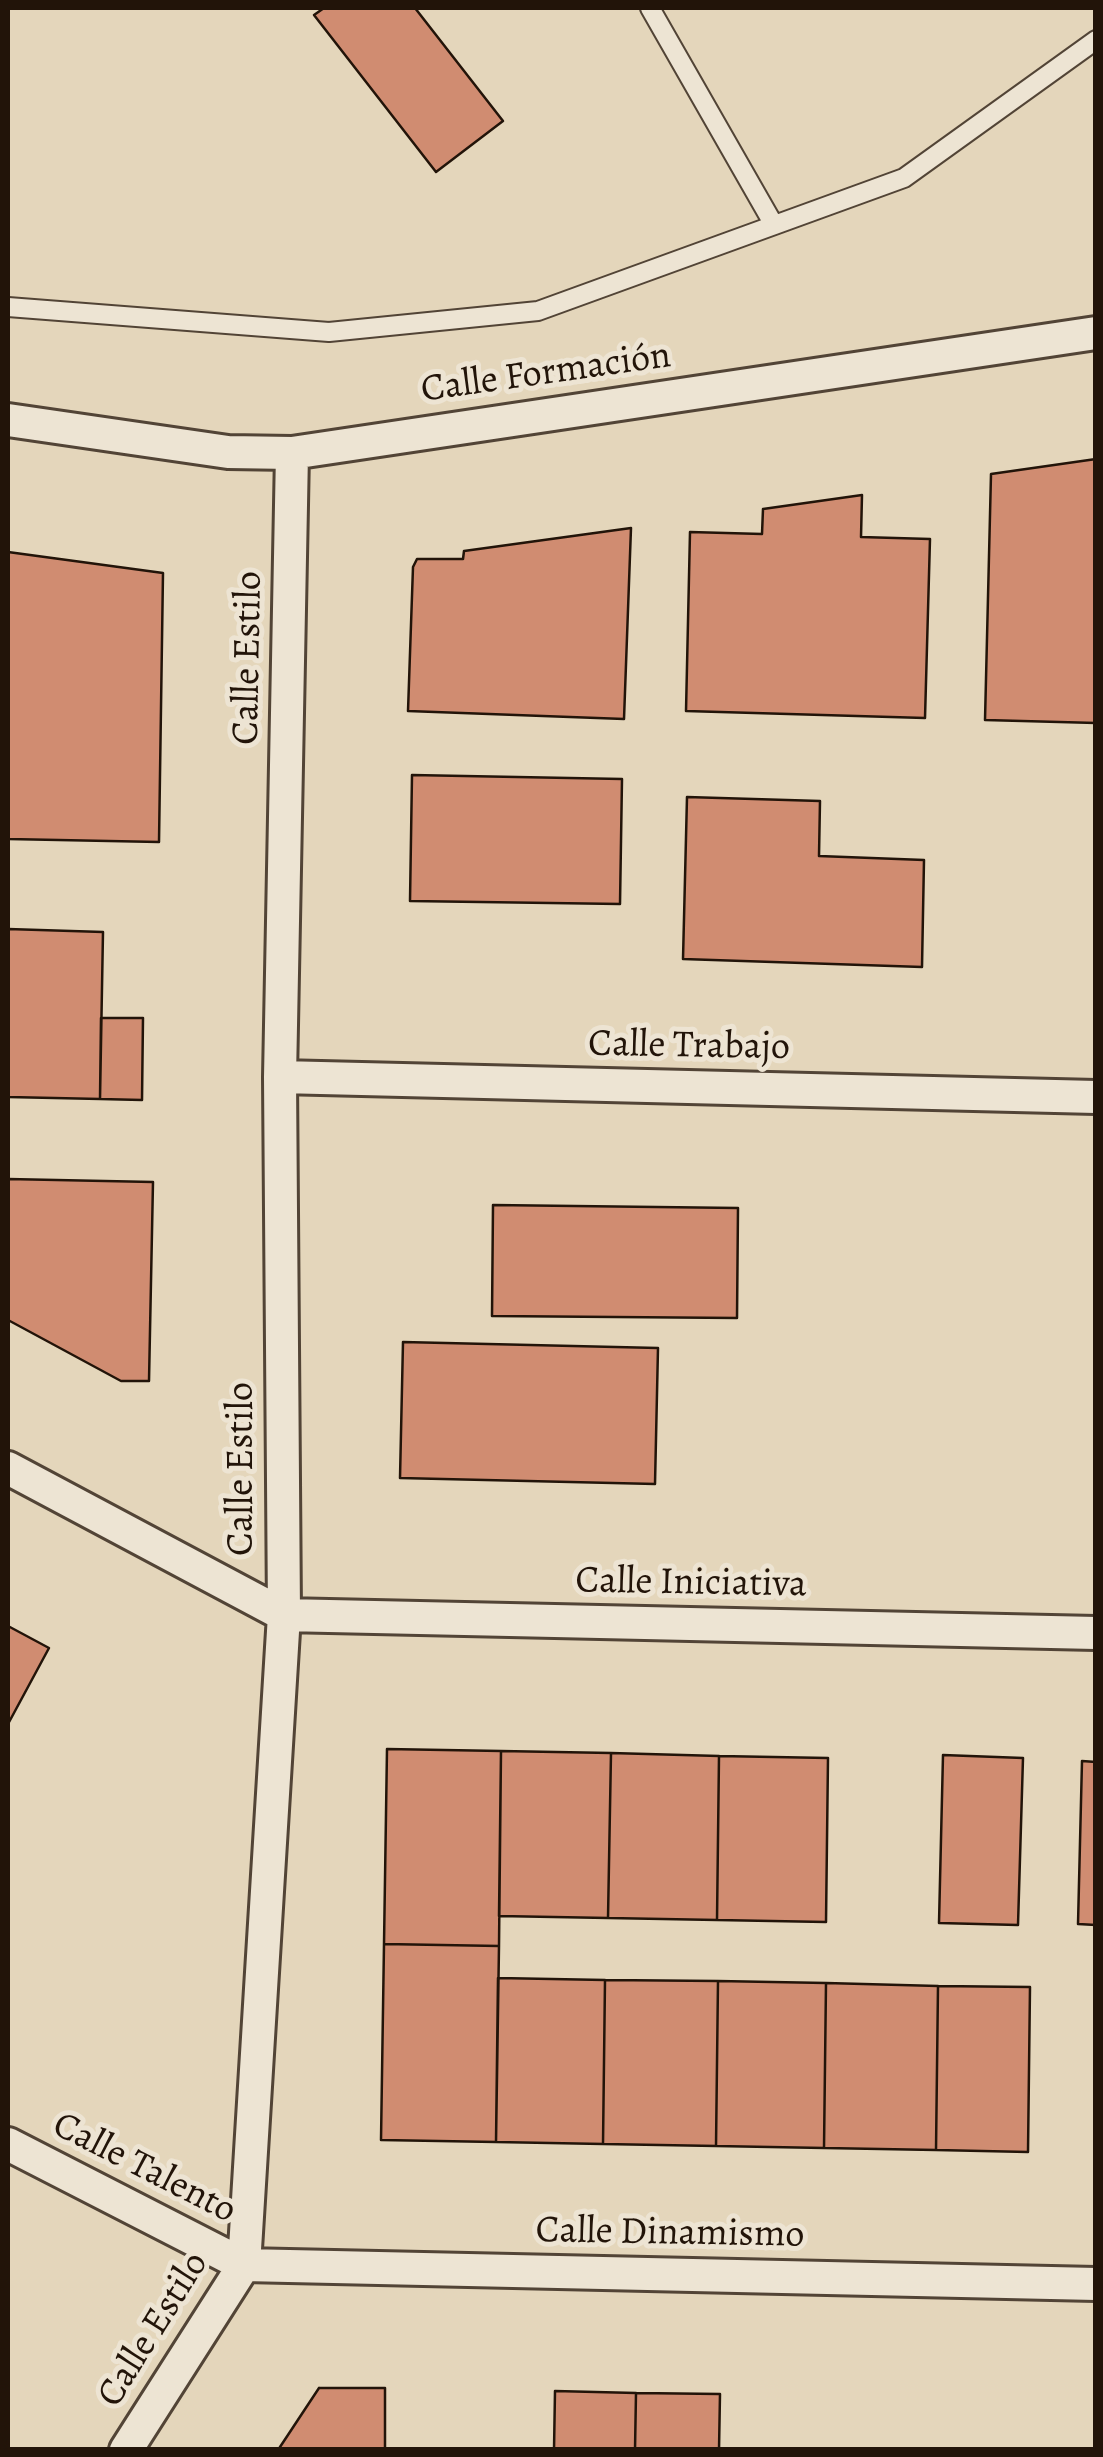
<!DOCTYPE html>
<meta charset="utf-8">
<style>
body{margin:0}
#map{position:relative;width:1103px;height:2457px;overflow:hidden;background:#e4d6bb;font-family:Alegreya,serif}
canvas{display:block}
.frame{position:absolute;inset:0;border:10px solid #221409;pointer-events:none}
</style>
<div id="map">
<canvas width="1103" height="2457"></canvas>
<div class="frame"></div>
</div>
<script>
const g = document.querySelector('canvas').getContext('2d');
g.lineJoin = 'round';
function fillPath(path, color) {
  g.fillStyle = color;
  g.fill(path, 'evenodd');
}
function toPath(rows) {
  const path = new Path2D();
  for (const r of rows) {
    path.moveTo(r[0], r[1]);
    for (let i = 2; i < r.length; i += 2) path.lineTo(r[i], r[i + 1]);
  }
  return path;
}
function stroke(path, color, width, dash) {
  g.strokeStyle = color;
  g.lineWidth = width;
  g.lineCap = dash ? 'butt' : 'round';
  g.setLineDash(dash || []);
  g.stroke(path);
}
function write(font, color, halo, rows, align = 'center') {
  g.font = font + ' Alegreya,serif';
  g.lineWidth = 10;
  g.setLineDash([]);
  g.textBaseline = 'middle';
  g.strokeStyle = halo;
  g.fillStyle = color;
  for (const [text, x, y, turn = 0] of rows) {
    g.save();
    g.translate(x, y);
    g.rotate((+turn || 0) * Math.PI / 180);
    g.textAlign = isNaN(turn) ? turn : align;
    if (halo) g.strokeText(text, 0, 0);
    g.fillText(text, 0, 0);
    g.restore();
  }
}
const building = toPath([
 [324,8,415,8,503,121,436,172,314,15,324,8],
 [1096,459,1096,723,985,720,991,474,1096,459],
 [862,495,861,537,930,539,925,718,686,711,690,532,762,534,763,509,862,495],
 [631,528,624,719,408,711,413,567,417,559,463,559,464,551,631,528],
 [8,552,163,573,159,842,8,839,8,552],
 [412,775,622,779,620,904,410,901,412,775],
 [687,797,820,801,819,856,924,860,922,967,683,959,687,797],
 [8,929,103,932,100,1099,8,1097,8,929],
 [101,1018,143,1018,142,1100,100,1099,101,1018],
 [8,1179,153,1182,149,1381,121,1381,8,1320,8,1179],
 [493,1205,738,1208,737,1318,492,1316,493,1205],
 [403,1342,658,1348,655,1484,400,1478,403,1342],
 [8,1626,49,1648,8,1724,8,1626],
 [387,1749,501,1751,499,1946,384,1944,387,1749],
 [501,1751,611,1753,608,1918,499,1916,501,1751],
 [611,1753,719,1756,717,1920,608,1918,611,1753],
 [943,1755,1023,1758,1018,1925,939,1923,943,1755],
 [719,1756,828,1758,826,1922,717,1920,719,1756],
 [1082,1761,1096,1762,1096,1925,1078,1924,1082,1761],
 [384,1944,499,1946,496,2142,381,2140,384,1944],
 [498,1978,605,1980,603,2144,496,2142,498,1978],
 [605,1980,718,1981,716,2146,603,2144,605,1980],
 [718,1981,826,1983,824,2148,716,2146,718,1981],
 [826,1983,938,1986,936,2150,824,2148,826,1983],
 [938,1986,1030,1987,1028,2152,936,2150,938,1986],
 [319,2388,385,2388,385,2450,278,2450,319,2388],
 [555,2391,636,2393,635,2450,554,2450,555,2391],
 [636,2393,720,2394,719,2450,635,2450,636,2393]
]);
const service = toPath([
 [650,8,774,225],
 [8,307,329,332,538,311,904,178,1096,40]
]);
const minor = toPath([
 [8,420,228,452,292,453,1096,333],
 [280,1077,1096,1097],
 [8,1468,284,1615,1096,1633],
 [8,2144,244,2265,1096,2284],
 [126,2450,244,2265,284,1615,280,1077,292,453]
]);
const streetNames = [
 ["Calle Formación",546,374,-8],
 ["Calle Estilo",249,658,-89],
 ["Calle Trabajo",689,1047,1],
 ["Calle Estilo",243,1469,-90],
 ["Calle Iniciativa",691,1584,1],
 ["Calle Talento",144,2169,27],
 ["Calle Dinamismo",670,2234,1],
 ["Calle Estilo",154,2330,-58]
];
fillPath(building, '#d08c71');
stroke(building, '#221409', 2.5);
stroke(service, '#524436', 22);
stroke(minor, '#524436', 38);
stroke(service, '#ede4d3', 18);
stroke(minor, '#ede4d3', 32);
write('38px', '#221409', '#ede4d3', streetNames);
</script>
